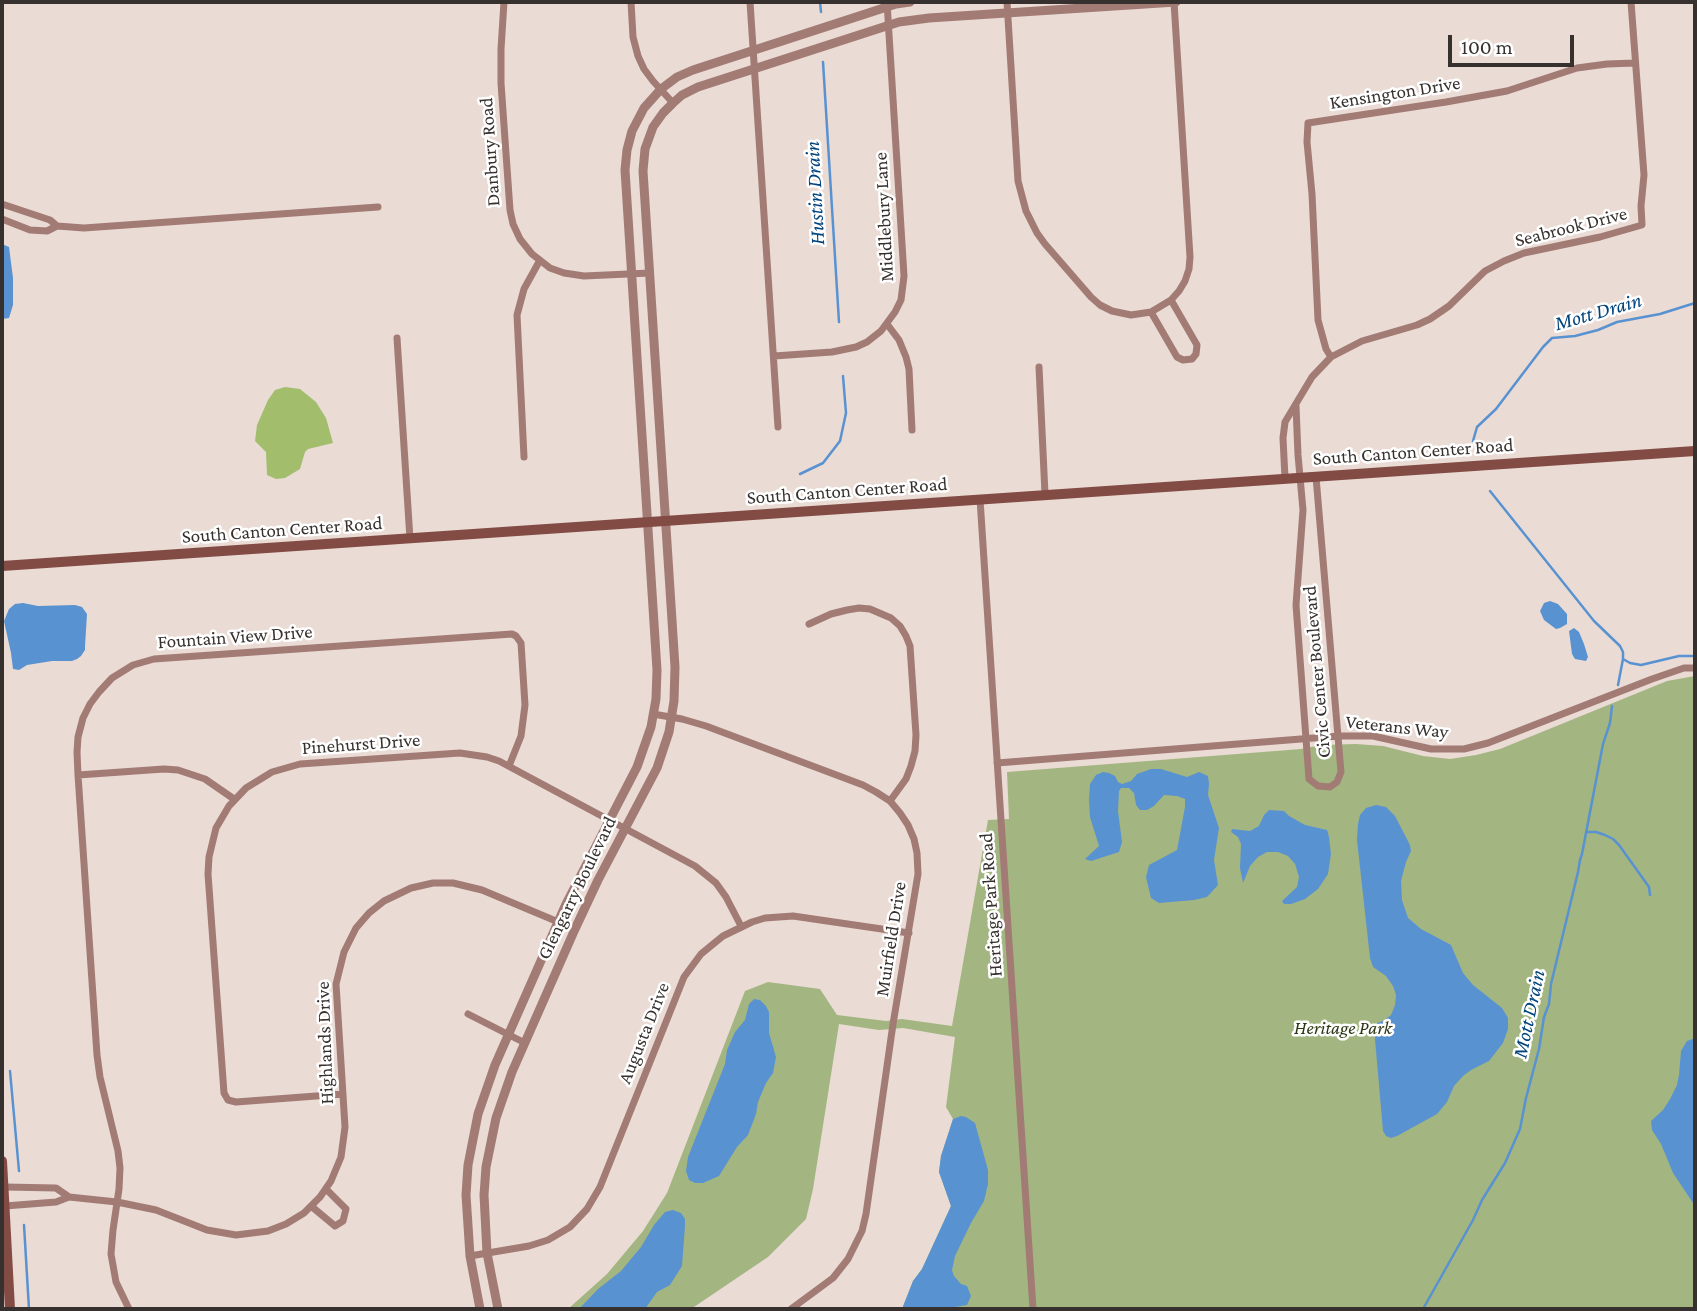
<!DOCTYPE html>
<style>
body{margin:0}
#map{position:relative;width:1697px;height:1311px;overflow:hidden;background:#eadbd5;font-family:"Crimson Pro",serif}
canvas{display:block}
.frame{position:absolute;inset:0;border:4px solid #36312e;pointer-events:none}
.scale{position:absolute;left:1448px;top:35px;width:126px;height:32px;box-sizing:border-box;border:4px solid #36312e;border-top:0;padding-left:9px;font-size:21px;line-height:24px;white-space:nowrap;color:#36312e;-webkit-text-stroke:5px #fff;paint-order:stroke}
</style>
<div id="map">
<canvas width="1697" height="1311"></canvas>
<div class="frame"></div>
<div class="scale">100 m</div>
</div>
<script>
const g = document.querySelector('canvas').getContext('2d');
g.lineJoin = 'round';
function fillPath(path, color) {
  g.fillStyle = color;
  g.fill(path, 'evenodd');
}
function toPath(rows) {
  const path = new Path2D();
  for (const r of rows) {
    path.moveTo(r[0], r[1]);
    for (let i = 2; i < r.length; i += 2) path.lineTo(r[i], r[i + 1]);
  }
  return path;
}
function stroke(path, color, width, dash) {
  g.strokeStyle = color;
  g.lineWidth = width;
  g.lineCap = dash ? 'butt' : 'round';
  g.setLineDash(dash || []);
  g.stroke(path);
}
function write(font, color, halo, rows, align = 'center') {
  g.font = font + ' "Crimson Pro",serif';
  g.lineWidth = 5;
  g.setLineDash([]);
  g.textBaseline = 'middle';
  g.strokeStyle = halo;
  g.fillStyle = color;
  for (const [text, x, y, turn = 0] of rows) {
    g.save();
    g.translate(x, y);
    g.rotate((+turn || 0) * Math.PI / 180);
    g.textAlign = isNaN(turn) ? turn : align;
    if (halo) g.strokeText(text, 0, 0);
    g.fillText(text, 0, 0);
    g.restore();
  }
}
const green = toPath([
 [1695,676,1695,1309,902,1309,913,1281,922,1269,951,1206,939,1172,941,1156,953,1119,946,1107,955,1037,903,1028,879,1030,839,1024,813,1189,806,1219,768,1257,691,1309,568,1309,607,1274,643,1231,667,1193,745,991,768,982,820,989,837,1015,886,1021,902,1019,952,1026,988,820,1009,819,1007,772,1301,749,1321,745,1356,744,1383,746,1423,756,1450,759,1476,755,1500,749,1667,681]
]);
const forest = toPath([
 [285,387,300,389,316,402,326,418,333,443,308,449,305,452,300,469,285,478,276,479,267,475,266,452,255,441,257,425,268,400,275,390]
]);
const water = toPath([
 [2,244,9,247,13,278,13,305,9,318,2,319],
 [1550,601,1558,604,1567,614,1567,624,1560,628,1556,629,1544,620,1540,611,1544,603],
 [23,603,38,606,75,605,82,607,87,614,85,646,85,650,81,656,77,659,72,661,52,661,27,665,19,670,13,669,11,653,4,621,9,609,15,604],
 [1574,628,1579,632,1584,644,1588,657,1586,661,1575,659,1572,654,1569,631],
 [1151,769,1161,769,1187,777,1199,772,1208,776,1209,784,1208,795,1219,828,1214,860,1218,885,1207,897,1194,900,1159,903,1151,898,1146,877,1149,865,1177,850,1185,807,1185,799,1177,796,1164,795,1154,806,1147,810,1140,810,1136,805,1134,793,1129,788,1121,788,1119,791,1118,811,1122,842,1119,852,1091,861,1085,859,1099,846,1090,817,1089,800,1090,784,1096,775,1103,772,1109,773,1115,776,1118,782,1122,784,1131,781,1137,774],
 [1376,805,1386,807,1395,816,1410,845,1411,851,1406,862,1401,881,1402,900,1408,918,1421,929,1451,945,1463,973,1473,985,1502,1008,1508,1018,1508,1029,1503,1043,1489,1061,1471,1070,1463,1076,1454,1086,1447,1102,1437,1114,1397,1136,1391,1138,1386,1136,1383,1131,1374,1028,1377,1023,1383,1021,1391,1015,1395,1005,1396,995,1393,986,1386,976,1373,967,1370,958,1357,840,1358,824,1360,815,1366,808],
 [1269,810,1284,811,1289,816,1305,825,1327,830,1329,837,1331,854,1328,874,1318,889,1305,899,1291,904,1284,904,1282,901,1297,887,1299,877,1295,864,1288,856,1278,852,1267,852,1258,857,1250,866,1243,883,1240,868,1241,844,1238,837,1231,832,1232,829,1250,831,1259,826,1264,815],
 [754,999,760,1000,766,1006,769,1012,769,1033,776,1057,773,1073,766,1083,758,1102,756,1114,748,1135,737,1147,719,1176,703,1183,695,1183,689,1180,686,1171,688,1157,725,1064,727,1050,735,1032,745,1020,749,1004],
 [1695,1038,1695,1206,1673,1173,1661,1144,1652,1130,1651,1121,1663,1110,1670,1099,1677,1085,1679,1075,1681,1051,1687,1041],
 [961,1116,966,1117,975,1123,988,1170,988,1184,984,1201,971,1223,955,1256,952,1270,954,1276,961,1284,967,1286,971,1296,967,1305,943,1309,902,1309,913,1281,922,1269,951,1206,939,1172,941,1156,953,1119],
 [673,1210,681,1213,685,1219,685,1226,682,1266,670,1285,657,1292,645,1309,579,1309,598,1289,621,1271,641,1247,654,1225,665,1212]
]);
const stream = toPath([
 [820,2,821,12],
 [823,62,839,322],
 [1473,441,1477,427,1496,409,1543,347,1552,338,1575,336,1598,330,1617,322,1660,314,1695,303],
 [800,474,823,463,840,441,846,413,843,376],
 [1490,491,1594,621,1620,646,1623,652,1623,659,1618,685],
 [1623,659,1630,663,1641,665,1679,656,1695,656],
 [1586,832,1596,832,1605,835,1613,839,1619,845,1649,887,1650,895],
 [10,1071,19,1171],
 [24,1225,29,1309],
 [1423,1309,1473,1220,1482,1200,1505,1163,1520,1129,1526,1098,1539,1049,1544,1017,1549,1004,1551,984,1578,872,1580,860,1582,854,1603,744,1610,723,1612,706]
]);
const minor = toPath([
 [504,2,501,49,501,83,510,210,513,224,520,239,532,254,550,268,564,273,584,276,650,273],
 [631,2,633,37,638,56,644,69,653,81,673,103],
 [750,2,778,427],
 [1007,2,1018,181,1026,211,1037,233,1045,244,1091,297,1100,305,1112,311,1131,315,1151,312,1171,300,1179,291,1185,281,1189,269,1190,257,1174,2],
 [2,204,50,220,57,226,47,231,30,230,2,219],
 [57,226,84,228,378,207],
 [1151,312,1177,357,1183,360,1192,359,1196,354,1197,345,1171,300],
 [887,324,899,340,906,357,909,369,912,430],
 [397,338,410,539],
 [774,356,832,352,856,347,867,342,881,331,895,312,901,300,904,276,887,2],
 [1331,357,1326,349,1318,320,1312,194,1307,142,1308,123,1446,102,1507,91,1577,68,1607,64,1635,63],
 [1039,367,1045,494],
 [1296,406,1298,455,1303,510,1296,605,1309,779,1318,786,1330,787,1337,782,1341,772,1316,477],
 [524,457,517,315,524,289,540,260],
 [1285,478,1283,438,1285,422,1312,377,1331,357,1362,341,1417,325,1430,319,1449,306,1485,271,1504,261,1524,253,1600,237,1642,225,1641,206,1644,175,1631,2],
 [980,499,1033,1309],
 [809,624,831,614,847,610,859,608,870,609,891,618,900,626,906,636,910,646,916,735,915,751,911,766,906,779,890,801],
 [653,714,682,719,706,726,863,785,876,792,890,801,900,813,908,825,914,839,917,853,918,874,893,1024,866,1214,862,1231,848,1259,833,1278,791,1309],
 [997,763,1339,736,1373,736,1431,749,1464,749,1488,743,1652,679,1684,668,1695,668],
 [78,775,164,769,178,770,205,779,234,799],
 [468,1014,525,1043],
 [343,1094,236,1102,228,1100,224,1093,208,874,209,857,216,828,229,806,246,788,272,772,300,764,460,753,487,757,499,761,695,866,716,883,726,897,741,926],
 [4,1187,56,1188,69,1197],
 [5,1206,56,1202,69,1197,117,1202,156,1210,207,1230,236,1235,268,1231,286,1224,304,1213,320,1197,331,1181,341,1157,345,1127,336,984,344,952,356,928,369,913,384,901,411,888,433,883,453,883,482,890,575,929],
 [311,1206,335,1226,343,1221,346,1209,326,1189],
 [470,1256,529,1246,548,1240,570,1227,587,1209,600,1187,684,977,701,954,723,936,752,922,765,918,793,916,909,933],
 [129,1309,116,1282,111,1254,113,1230,119,1189,120,1168,118,1151,100,1077,97,1055,78,775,77,752,78,737,83,718,90,704,99,692,112,678,133,665,154,659,512,634,516,636,521,643,525,705,521,736,509,766]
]);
const tertiary = toPath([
 [480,1309,470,1256,466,1195,468,1165,478,1114,495,1065,566,904,637,767,651,727,656,699,657,670,625,170,627,150,632,131,644,108,661,89,677,77,693,70,896,4,910,2],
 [498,1309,487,1253,484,1195,486,1167,496,1118,512,1072,575,929,598,880,657,768,669,732,674,701,675,667,643,171,645,149,653,127,663,113,673,103,682,95,698,87,899,22,929,18,1176,2]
]);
const secondary = toPath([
 [2,566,1695,451],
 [2,1161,10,1309]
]);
const streetNames = [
 ["Kensington Drive",1395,93,-9],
 ["Danbury Road",490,152,-94],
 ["Middlebury Lane",884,217,-93],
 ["Seabrook Drive",1571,227,-14],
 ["South Canton Center Road",1413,452,-4],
 ["South Canton Center Road",847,491,-4],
 ["South Canton Center Road",282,530,-4],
 ["Fountain View Drive",235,637,-4],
 ["Civic Center Boulevard",1317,672,-95],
 ["Veterans Way",1397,727,6],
 ["Pinehurst Drive",361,744,-4],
 ["Glengarry Boulevard",577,888,-64],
 ["Heritage Park Road",991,905,-94],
 ["Muirfield Drive",891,939,-81],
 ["Augusta Drive",644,1033,-68],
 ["Highlands Drive",325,1043,-92]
];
const parkNames = [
 ["Heritage Park",1343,1028]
];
const waterNames = [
 ["Hustin Drain",815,193,-93],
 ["Mott Drain",1598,312,-16],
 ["Mott Drain",1529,1014,-78]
];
fillPath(green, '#a3b681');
fillPath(forest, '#a2be6c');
fillPath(water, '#5992d1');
stroke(stream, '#5992d1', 2.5);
stroke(minor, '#a37b75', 7);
stroke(tertiary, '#a37b75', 9);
stroke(secondary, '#824b44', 10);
write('19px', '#36312e', '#fff', streetNames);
write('italic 19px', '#2b3613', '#fff', parkNames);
write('italic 21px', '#01447d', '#fff', waterNames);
</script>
